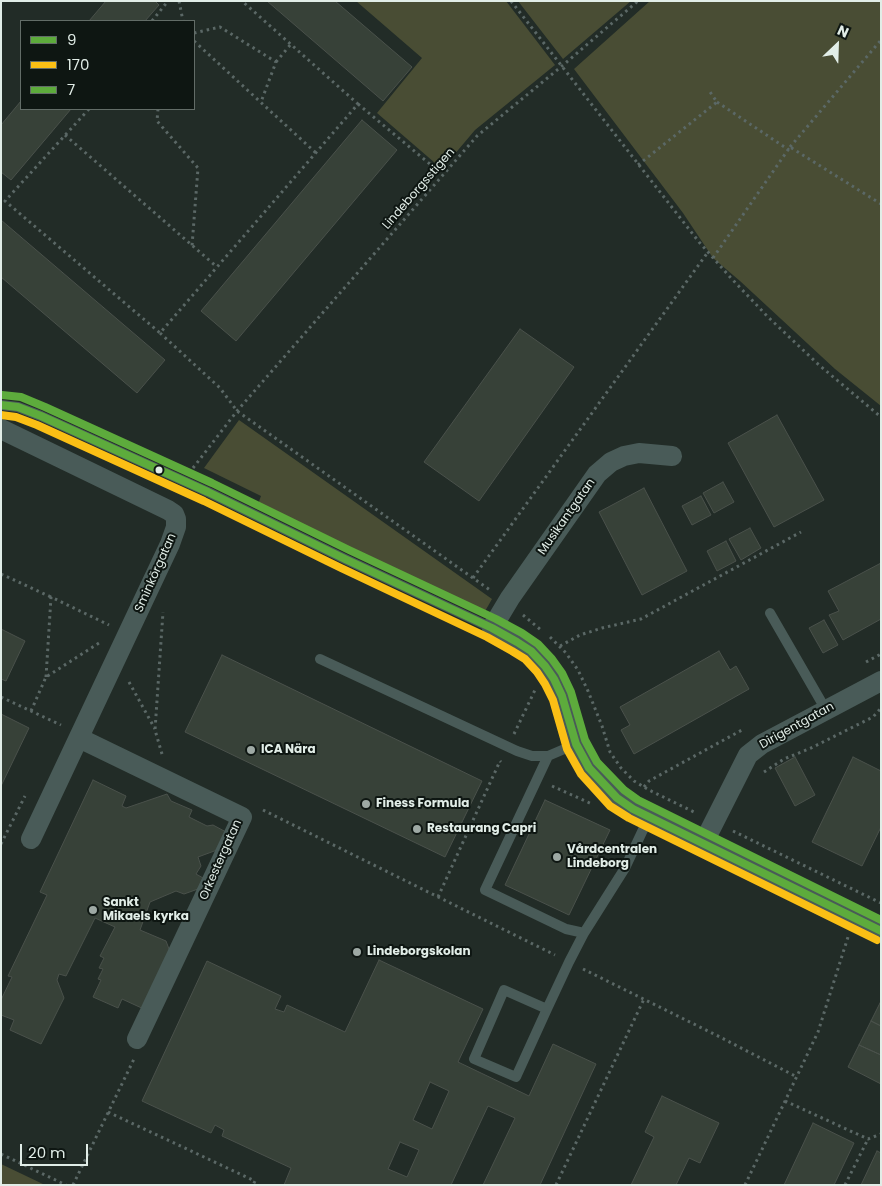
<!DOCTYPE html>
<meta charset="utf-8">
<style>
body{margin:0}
#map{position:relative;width:882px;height:1186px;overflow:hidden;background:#222c27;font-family:Poppins,sans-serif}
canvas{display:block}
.frame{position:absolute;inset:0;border:2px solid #e1ede7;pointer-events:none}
.legend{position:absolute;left:20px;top:20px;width:175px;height:90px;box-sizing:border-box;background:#0e1612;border:1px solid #626c67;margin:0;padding:6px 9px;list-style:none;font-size:15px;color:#e1ede7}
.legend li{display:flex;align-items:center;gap:10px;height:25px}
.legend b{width:25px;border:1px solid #626c67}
.north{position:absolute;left:812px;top:20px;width:50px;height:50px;-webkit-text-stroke:4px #0e1612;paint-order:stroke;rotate:24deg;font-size:14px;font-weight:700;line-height:20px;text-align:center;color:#e1ede7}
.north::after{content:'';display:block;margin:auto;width:18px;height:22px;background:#e1ede7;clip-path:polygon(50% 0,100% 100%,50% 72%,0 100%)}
.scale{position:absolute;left:20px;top:1144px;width:68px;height:22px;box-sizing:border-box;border:2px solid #e1ede7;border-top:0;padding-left:6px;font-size:15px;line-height:18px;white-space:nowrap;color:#e1ede7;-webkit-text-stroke:4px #0e1612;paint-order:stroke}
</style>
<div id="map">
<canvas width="882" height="1186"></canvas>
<div class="frame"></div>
<ul class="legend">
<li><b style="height:6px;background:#5dab3c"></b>9</li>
<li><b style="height:6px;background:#fbbf15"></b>170</li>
<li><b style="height:6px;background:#5dab3c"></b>7</li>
</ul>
<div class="north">N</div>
<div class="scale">20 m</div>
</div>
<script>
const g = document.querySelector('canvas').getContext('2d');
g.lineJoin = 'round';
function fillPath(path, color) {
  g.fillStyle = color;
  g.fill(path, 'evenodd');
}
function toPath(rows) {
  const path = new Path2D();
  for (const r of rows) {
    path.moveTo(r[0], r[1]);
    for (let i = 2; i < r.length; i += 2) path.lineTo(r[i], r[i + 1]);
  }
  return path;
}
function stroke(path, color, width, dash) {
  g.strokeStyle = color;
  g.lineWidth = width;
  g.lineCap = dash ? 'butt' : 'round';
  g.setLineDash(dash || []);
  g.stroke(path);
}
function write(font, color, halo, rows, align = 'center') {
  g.font = font + ' Poppins,sans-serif';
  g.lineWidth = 4;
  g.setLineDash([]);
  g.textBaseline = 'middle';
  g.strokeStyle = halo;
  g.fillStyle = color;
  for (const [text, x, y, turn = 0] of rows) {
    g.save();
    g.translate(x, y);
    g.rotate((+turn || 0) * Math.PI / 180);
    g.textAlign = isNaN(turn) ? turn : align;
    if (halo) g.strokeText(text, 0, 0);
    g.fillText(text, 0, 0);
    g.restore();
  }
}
const green = toPath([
 [356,1,506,1,555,65,475,130,442,169,377,113,422,58],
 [518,1,631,1,563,59],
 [650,1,881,1,881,406,835,369,740,281,713,258,683,213,574,69],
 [239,420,492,599,484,613,258,504,261,496,204,468],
 [1,1164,45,1185,1,1185]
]);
const building = toPath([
 [106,1,155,1,159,5,145,21,89,21,106,1],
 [267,1,335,1,412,67,383,101,267,1],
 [21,101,21,109,71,109,11,180,1,172,1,125,21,101],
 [362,120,397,150,236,341,201,311,362,120],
 [1,220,165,360,137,393,1,277,1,220],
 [520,329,574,367,479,501,424,462,520,329],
 [777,415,824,500,774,527,728,443,777,415],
 [723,482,734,502,714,513,703,493,723,482],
 [644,488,687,571,642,595,599,512,644,488],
 [701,496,711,515,692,525,682,506,701,496],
 [750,528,761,548,741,560,729,539,750,528],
 [726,541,736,561,717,571,707,551,726,541],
 [881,563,881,619,843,640,829,615,839,611,828,591,881,563],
 [824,620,838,645,823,653,809,628,824,620],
 [1,629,25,641,6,681,1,679,1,629],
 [719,651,730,670,736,666,749,689,634,754,621,730,630,725,620,707,719,651],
 [222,655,482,781,445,857,185,732,222,655],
 [1,714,29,728,1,786,1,714],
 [795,757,815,795,795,806,775,768,795,757],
 [853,757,881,771,881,827,862,866,812,842,853,757],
 [93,780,126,796,122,806,126,808,167,794,171,801,192,810,189,817,207,826,213,825,226,832,217,850,198,857,201,866,196,874,203,878,198,889,184,894,176,891,150,902,140,930,166,941,172,957,146,1010,122,999,118,1008,93,997,101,980,98,979,103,969,99,968,104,958,100,956,115,927,95,918,66,976,59,974,57,980,64,998,41,1044,10,1030,14,1020,1,1015,1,1000,12,977,8,976,47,895,40,892,93,780],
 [545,800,610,830,569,915,505,885,545,800],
 [379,960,483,1009,458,1062,529,1096,553,1044,596,1064,540,1185,483,1185,515,1118,488,1106,451,1185,284,1185,291,1168,222,1136,224,1130,215,1125,211,1133,142,1101,207,961,281,996,275,1009,284,1012,287,1005,345,1032,379,960],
 [430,1082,449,1091,432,1129,413,1120,430,1082],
 [400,1142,419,1150,407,1177,388,1169,400,1142],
 [881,1001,881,1026,871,1021,881,1001],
 [871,1021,881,1026,881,1055,859,1045,871,1021],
 [859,1045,881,1055,881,1084,848,1067,859,1045],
 [662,1096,719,1123,700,1163,689,1158,676,1185,631,1185,654,1137,645,1132,662,1096],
 [813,1123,854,1143,834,1185,784,1185,813,1123],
 [877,1151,881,1153,881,1185,861,1185,877,1151]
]);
const path = toPath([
 [179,1,183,21],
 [511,1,699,242,730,277,768,317,819,365,881,417],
 [152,21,168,1],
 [194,33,220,27,276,62,261,102],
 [194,41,316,153],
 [276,62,291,44],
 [717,102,789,150],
 [358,104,443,175],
 [89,109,5,201,160,333,358,104,242,1],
 [158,109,157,121,198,168,192,246],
 [65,135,217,267],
 [790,147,881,40],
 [638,165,717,102,710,92],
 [713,258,790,147,881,204],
 [160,333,220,388,237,411,490,590],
 [193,468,237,411,477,136,562,66,638,1],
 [1,574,51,597],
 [473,578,708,252],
 [523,615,541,630],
 [550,637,566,653,578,670,588,691,602,726,610,752,621,768,634,781,649,790,696,813],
 [560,646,580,635,602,628,641,619,801,532],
 [866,662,881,654],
 [46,677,51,597,109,625],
 [129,682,155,729],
 [1,697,61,725],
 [31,711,46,677,99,643],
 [514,734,535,690],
 [162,754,155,730,163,612],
 [764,772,784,759,811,748,873,717,881,708],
 [552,786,592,804],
 [644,787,649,781,742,730],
 [263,810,555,955],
 [733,831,881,903],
 [1,844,25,796],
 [438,897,500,761,501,762],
 [583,969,720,1037,797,1077],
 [785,1101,868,1139,881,1134],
 [108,1112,255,1181,253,1185],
 [1,1154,66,1185],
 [73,1185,134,1059],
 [556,1185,644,999],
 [745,1185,818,1032,848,937],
 [845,1185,868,1139]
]);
const lane = toPath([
 [1,405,18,407,41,416,208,492,345,559,492,628],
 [770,613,826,710],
 [320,659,517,751,532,756,548,756,576,744],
 [548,756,485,890,566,929,584,933],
 [547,1009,504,990,474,1059,516,1077,547,1009,569,962,584,933,625,868,649,817]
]);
const street = toPath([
 [1,429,168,510,174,514,176,519,176,527,170,544,31,839],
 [672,456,639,453,624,456,611,462,597,474,510,598,492,628,531,651,545,666,554,679,562,696,576,744,589,768,617,798,633,809,649,817,881,931],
 [79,738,242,817,137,1039],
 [703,844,748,755,762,744,881,681]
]);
const bus1 = toPath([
 [1,405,18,407,41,416,208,492,345,559,492,628,517,642,531,651,545,666,554,679,562,696,576,744,589,768,617,798,633,809,881,931]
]);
const bus2 = toPath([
 [1,415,16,417,37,425,204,501,341,568,487,637,512,651,525,659,537,672,545,684,553,700,567,749,581,774,610,806,629,818,877,940]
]);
const bus3 = toPath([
 [2,395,21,397,45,407,212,483,349,550,496,619,522,633,538,644,552,659,562,673,571,692,585,740,597,762,624,790,638,800,881,920]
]);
const markers = [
 [159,470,4.5,"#e1ede7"],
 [251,750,5,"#9ea9a4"],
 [366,804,5,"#9ea9a4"],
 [417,829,5,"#9ea9a4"],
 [557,857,5,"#9ea9a4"],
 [93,910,5,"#9ea9a4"],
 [357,952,5,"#9ea9a4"]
];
const streetNames = [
 ["Lindeborgsstigen",419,189,-49],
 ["Musikantgatan",567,517,-55],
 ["Sminkörgatan",156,573,-66],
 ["Dirigentgatan",797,726,-29],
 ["Orkestergatan",221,860,-66]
];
const poiNames = [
 ["ICA Nära",261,750],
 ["Finess Formula",376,804],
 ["Restaurang Capri",427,829],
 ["Vårdcentralen",567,850],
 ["Lindeborg",567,864],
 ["Sankt",103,903],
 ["Mikaels kyrka",103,917],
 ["Lindeborgskolan",367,952]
];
fillPath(green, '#494d34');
fillPath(building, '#374138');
stroke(building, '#4a514b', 1);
stroke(path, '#5b6866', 3, [2.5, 4]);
stroke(lane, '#495b58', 10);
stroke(street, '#495b58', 20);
stroke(bus1, '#5dab3c', 8);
stroke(bus2, '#fbbf15', 8);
stroke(bus3, '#5dab3c', 8);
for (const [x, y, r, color] of markers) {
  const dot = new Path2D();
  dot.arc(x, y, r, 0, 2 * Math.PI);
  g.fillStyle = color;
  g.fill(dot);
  stroke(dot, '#0e1612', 2);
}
write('12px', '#e1ede7', '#0e1612', streetNames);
write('bold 12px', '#e1ede7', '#0e1612', poiNames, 'left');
</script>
